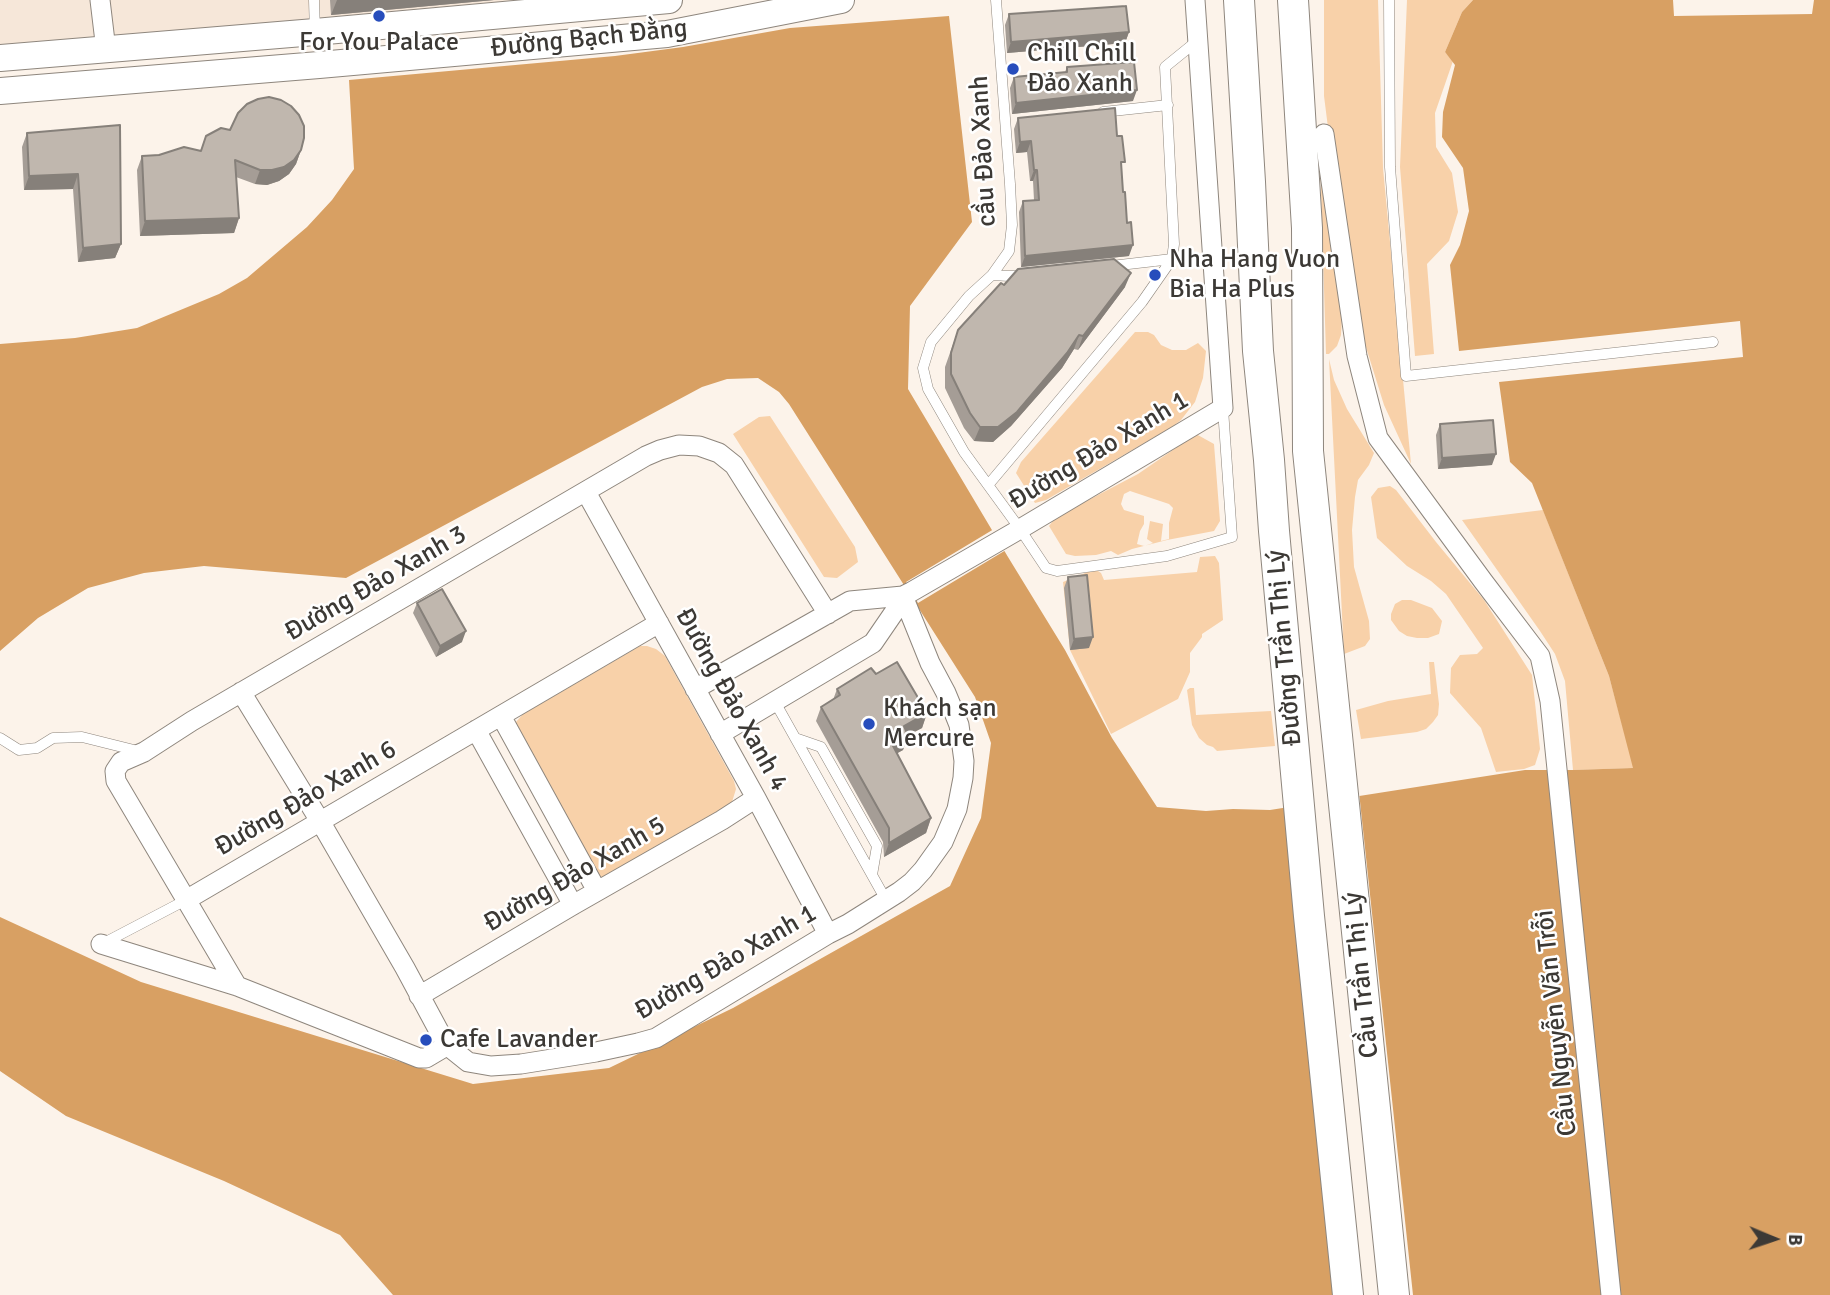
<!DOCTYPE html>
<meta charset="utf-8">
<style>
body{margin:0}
#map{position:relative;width:1830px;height:1295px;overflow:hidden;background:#fcf3ea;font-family:Signika,sans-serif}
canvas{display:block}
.north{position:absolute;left:1739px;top:1204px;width:70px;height:70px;-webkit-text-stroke:5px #fff;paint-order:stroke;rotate:92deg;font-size:19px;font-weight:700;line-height:28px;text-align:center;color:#3c3935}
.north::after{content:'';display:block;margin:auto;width:24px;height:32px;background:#3c3935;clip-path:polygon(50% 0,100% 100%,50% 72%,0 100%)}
</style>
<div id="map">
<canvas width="1830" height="1295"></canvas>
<div class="north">B</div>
</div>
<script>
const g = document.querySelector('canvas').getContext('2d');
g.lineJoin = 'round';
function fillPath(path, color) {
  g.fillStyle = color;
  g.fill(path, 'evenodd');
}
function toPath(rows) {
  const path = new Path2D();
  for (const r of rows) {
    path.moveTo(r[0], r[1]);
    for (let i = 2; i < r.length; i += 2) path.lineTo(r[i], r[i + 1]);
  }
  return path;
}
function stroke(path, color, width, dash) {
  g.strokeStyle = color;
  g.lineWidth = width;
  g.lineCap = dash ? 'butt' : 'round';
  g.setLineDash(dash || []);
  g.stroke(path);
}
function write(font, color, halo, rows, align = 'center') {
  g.font = font + ' Signika,sans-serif';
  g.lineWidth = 5;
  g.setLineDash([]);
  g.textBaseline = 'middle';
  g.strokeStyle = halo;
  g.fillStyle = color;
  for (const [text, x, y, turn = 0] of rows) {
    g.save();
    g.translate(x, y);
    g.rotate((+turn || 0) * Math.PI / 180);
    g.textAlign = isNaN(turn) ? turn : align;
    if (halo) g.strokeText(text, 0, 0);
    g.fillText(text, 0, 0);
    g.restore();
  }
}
const built = toPath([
 [0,0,685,0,671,3,0,63]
]);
const green = toPath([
 [1324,0,1378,0,1383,168,1411,464,1384,405,1365,344,1352,287,1336,191,1324,96],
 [1407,0,1473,0,1462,12,1445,52,1453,61,1435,113,1436,147,1452,173,1458,212,1449,241,1427,264,1434,354,1415,356,1400,167],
 [1320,158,1344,281,1341,335,1337,346,1329,354,1326,354],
 [1135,332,1148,332,1154,335,1161,345,1172,350,1186,350,1198,343,1206,351,1203,378,1195,402,1181,420,1172,427,1046,500,1035,503,1016,473,1021,462],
 [1329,359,1334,380,1347,409,1374,453,1369,465,1358,480,1355,497,1352,530,1354,567,1369,621,1370,639,1365,646,1344,654],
 [770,416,855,547,858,562,837,578,824,577,733,434,759,417],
 [1196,434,1214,444,1220,521,1214,531,1167,540,1132,549,1118,555,1111,551,1096,555,1075,556,1066,554,1049,526,1056,517,1138,474],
 [1130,491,1169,504,1173,508,1169,523,1169,539,1161,541,1163,524,1150,521,1147,539,1153,543,1144,546,1137,544,1140,531,1144,524,1144,516,1124,510,1121,504,1124,494],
 [1390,486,1396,490,1436,542,1484,600,1532,675,1540,749,1535,765,1524,769,1496,772,1481,728,1450,693,1451,668,1460,655,1477,654,1483,648,1446,594,1431,581,1407,566,1377,538,1371,497,1378,488],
 [1543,510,1609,676,1634,768,1573,770,1565,681,1555,654,1540,631,1462,520],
 [1215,556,1219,563,1223,620,1202,634,1202,637,1190,653,1190,672,1178,699,1111,734,1070,650,1063,582,1095,569,1101,573,1104,580,1197,572,1200,557],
 [1402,600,1411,600,1432,608,1442,621,1439,634,1428,638,1417,638,1407,636,1399,631,1391,620,1391,614,1395,604],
 [640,646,647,646,656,649,665,656,734,781,736,789,732,802,724,809,605,878,593,874,512,730,516,722,523,714],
 [1429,662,1434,662,1439,704,1438,715,1433,722,1426,729,1417,732,1361,739,1356,710,1388,701,1431,694],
 [1190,688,1194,688,1196,715,1271,711,1275,746,1217,751,1213,747,1207,745,1199,738,1192,725,1187,690]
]);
const water = toPath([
 [1473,0,1673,0,1674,16,1812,14,1814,0,1830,0,1830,1295,393,1295,340,1235,224,1181,66,1116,0,1071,0,917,141,982,473,1084,609,1068,733,1008,950,886,981,818,991,743,975,697,789,404,779,392,758,378,727,379,702,387,346,578,204,566,144,573,88,588,38,618,0,651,0,344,75,338,137,328,219,294,247,278,307,227,332,200,354,169,349,80,615,56,683,47,790,28,949,16,972,222,910,306,908,389,1008,557,1065,650,1112,738,1157,807,1206,811,1233,809,1270,810,1525,770,1573,770,1633,768,1609,676,1532,483,1510,462,1499,382,1743,357,1740,321,1459,351,1450,265,1460,245,1469,211,1463,168,1442,137,1443,112,1455,65,1445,52,1462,12]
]);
const pier = toPath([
 [994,529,1006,550,918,603,906,582],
 [1359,792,1413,1295,1336,1295,1285,804]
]);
const lane = toPath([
 [314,0,315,32],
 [996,0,1010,184,1012,225,1009,251,992,275,969,296,931,342,923,368,928,389,964,452,1020,529,1046,568,1057,571,1167,556,1232,537,1223,409],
 [1389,0,1390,167,1406,376,1713,342],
 [1103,112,1168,105],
 [1111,266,1172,259],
 [992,275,1009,276,1023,275],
 [989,484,1142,302,1172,259,1174,244,1165,67,1197,41],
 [775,702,886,900],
 [0,738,19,750,37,748,53,738,82,737,138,751],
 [795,738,821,747,877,846,872,875],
 [102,944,186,900]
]);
const street = toPath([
 [100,0,106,50],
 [1324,134,1357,356,1378,438,1483,581,1540,656,1550,701,1611,1295],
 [586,492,756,798,828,934],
 [695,689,850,601,903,596,911,592,1020,529,1223,408,1195,0],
 [241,692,320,821,405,968,441,1035,453,1050,468,1062,491,1066,521,1064,596,1052,638,1043,656,1038,828,934,848,924,899,892,912,882,923,870,943,842,957,809,963,778,964,761,959,725,953,710,946,693,930,663,903,596],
 [501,716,597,891],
 [476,730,573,905],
 [720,734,873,643,897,608,903,596],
 [186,900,659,623],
 [101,944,237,986,419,1058,426,1058,448,1045],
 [237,986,116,781,115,771,121,762,144,752,192,721,646,456,660,450,679,445,699,446,719,453,734,465,828,614],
 [419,996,573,905,722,820,756,798]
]);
const secondary = toPath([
 [0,58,315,32,669,0],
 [0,91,319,65,667,34,841,0]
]);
const primary = toPath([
 [1239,0,1250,182,1258,351,1269,460,1274,531,1309,916,1348,1295],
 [1293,0,1307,228,1308,451,1394,1295]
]);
const wall = toPath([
 [330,0,494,0,331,15],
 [1009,14,1129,32,1125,43,1007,53,1005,25],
 [1067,67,1133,101,1012,114,1010,88,1014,77,1065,72],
 [1018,118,1121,171,1129,256,1021,267,1019,212,1023,201,1034,200,1033,181,1030,181,1027,152,1016,153,1014,129],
 [120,125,121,244,115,258,78,262,73,189,24,190,22,147,27,133],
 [206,136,301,150,296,164,289,174,279,181,267,185,255,184,236,177,239,218,234,233,140,236,137,170,142,156,201,151],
 [1004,285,1125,287,1078,350,1074,349,1062,368,1011,426,993,442,974,441,964,428,945,388,945,367,958,330],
 [1440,424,1492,465,1438,469,1436,435],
 [1068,577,1089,648,1070,650,1064,588],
 [417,603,462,642,436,657,413,613],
 [876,674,927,713,922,728,908,735,903,750,897,753,931,818,926,833,884,857,883,842,816,721,821,707,833,700,837,689]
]);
const shadedWall = toPath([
 [337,0,494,0,331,15],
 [1129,32,1125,43,1007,53,1011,42],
 [1137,90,1133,101,1012,114,1016,103],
 [1031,141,1027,152,1016,153,1020,142],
 [301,150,296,164,289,174,279,181,267,185,255,184,260,170],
 [1034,170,1037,170,1033,181,1030,181],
 [78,174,73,189,24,190,29,176],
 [239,218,234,233,140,236,145,221],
 [121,244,115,258,78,262,83,248],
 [1133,245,1129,256,1021,267,1025,256],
 [1131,273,1125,287,1078,350,1083,336],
 [1079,335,1074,349,1062,368,1011,426,993,442,974,441,980,427],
 [1496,454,1492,465,1438,469,1442,458],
 [466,631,462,642,436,657,440,646],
 [1093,637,1089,648,1070,650,1074,639],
 [927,713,922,728,899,740,904,726],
 [908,735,903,750,887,759,892,744],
 [931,818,926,833,884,857,889,843]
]);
const building = toPath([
 [1126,6,1129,32,1011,42,1009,14,1126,6],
 [1134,62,1137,90,1016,103,1014,77,1067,72,1067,67,1134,62],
 [269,97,281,100,291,106,299,115,304,126,304,138,301,150,294,160,284,167,272,170,260,170,235,160,239,218,145,221,142,156,159,155,184,147,201,151,206,136,221,128,230,130,238,113,247,104,258,99,269,97],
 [1115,108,1117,136,1122,136,1125,162,1121,162,1123,192,1125,192,1127,223,1131,222,1133,245,1025,256,1023,201,1039,200,1037,170,1034,170,1031,141,1020,142,1018,118,1115,108],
 [120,125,121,244,83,248,78,174,29,176,27,133,120,125],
 [1114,259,1131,273,1083,336,1079,335,1067,353,1017,412,998,427,980,427,970,413,951,374,951,353,958,330,1001,283,1004,285,1018,269,1114,259],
 [1493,420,1496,454,1442,458,1440,424,1493,420],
 [1087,575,1093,637,1074,639,1068,577,1087,575],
 [442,589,466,631,440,646,417,603,442,589],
 [897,662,927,713,904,726,908,735,892,744,931,818,889,843,889,828,821,707,840,695,837,689,871,668,876,674,897,662]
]);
const markers = [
 [379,16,7,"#274dbc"],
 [1013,69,7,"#274dbc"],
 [1155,275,7,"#274dbc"],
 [869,724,7,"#274dbc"],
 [426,1040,7,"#274dbc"]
];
const streetNames = [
 ["Đường Bạch Đằng",589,39,-6],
 ["cầu Đảo Xanh",984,151,-93],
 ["Đường Đảo Xanh 1",1099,451,-31],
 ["Đường Đảo Xanh 3",376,584,-30],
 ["Đường Trần Thị Lý",1285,648,-95],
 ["Đường Đảo Xanh 4",731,700,61],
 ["Đường Đảo Xanh 6",306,799,-30],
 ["Đường Đảo Xanh 5",575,875,-30],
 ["Đường Đảo Xanh 1",726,963,-30],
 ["Cầu Trần Thị Lý",1362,975,-96],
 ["Cầu Nguyễn Văn Trỗi",1557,1023,-96]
];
const poiNames = [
 ["For You Palace",379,43,"center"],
 ["Chill Chill",1027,54],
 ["Đảo Xanh",1027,84],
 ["Nha Hang Vuon",1169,260],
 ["Bia Ha Plus",1169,290],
 ["Khách sạn",883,709],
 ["Mercure",883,739],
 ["Cafe Lavander",440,1040]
];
fillPath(built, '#f6e7d9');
fillPath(green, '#f8d1a9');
fillPath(water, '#d8a063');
fillPath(pier, '#fcf3ea');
stroke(lane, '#8e867d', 11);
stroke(street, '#8e867d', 21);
stroke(secondary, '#8e867d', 28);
stroke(primary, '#8e867d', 32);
stroke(lane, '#fff', 10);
stroke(street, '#fff', 19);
stroke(secondary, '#fff', 26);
stroke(primary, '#fff', 30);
fillPath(wall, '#a59d96');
fillPath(shadedWall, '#86807a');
fillPath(building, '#c0b7ae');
stroke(building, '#86807a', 2);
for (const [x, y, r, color] of markers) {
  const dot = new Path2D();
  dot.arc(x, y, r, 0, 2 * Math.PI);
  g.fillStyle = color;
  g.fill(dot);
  stroke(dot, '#fff', 2.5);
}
write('26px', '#3c3935', '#fff', streetNames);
write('26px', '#3c3935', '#fff', poiNames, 'left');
</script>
